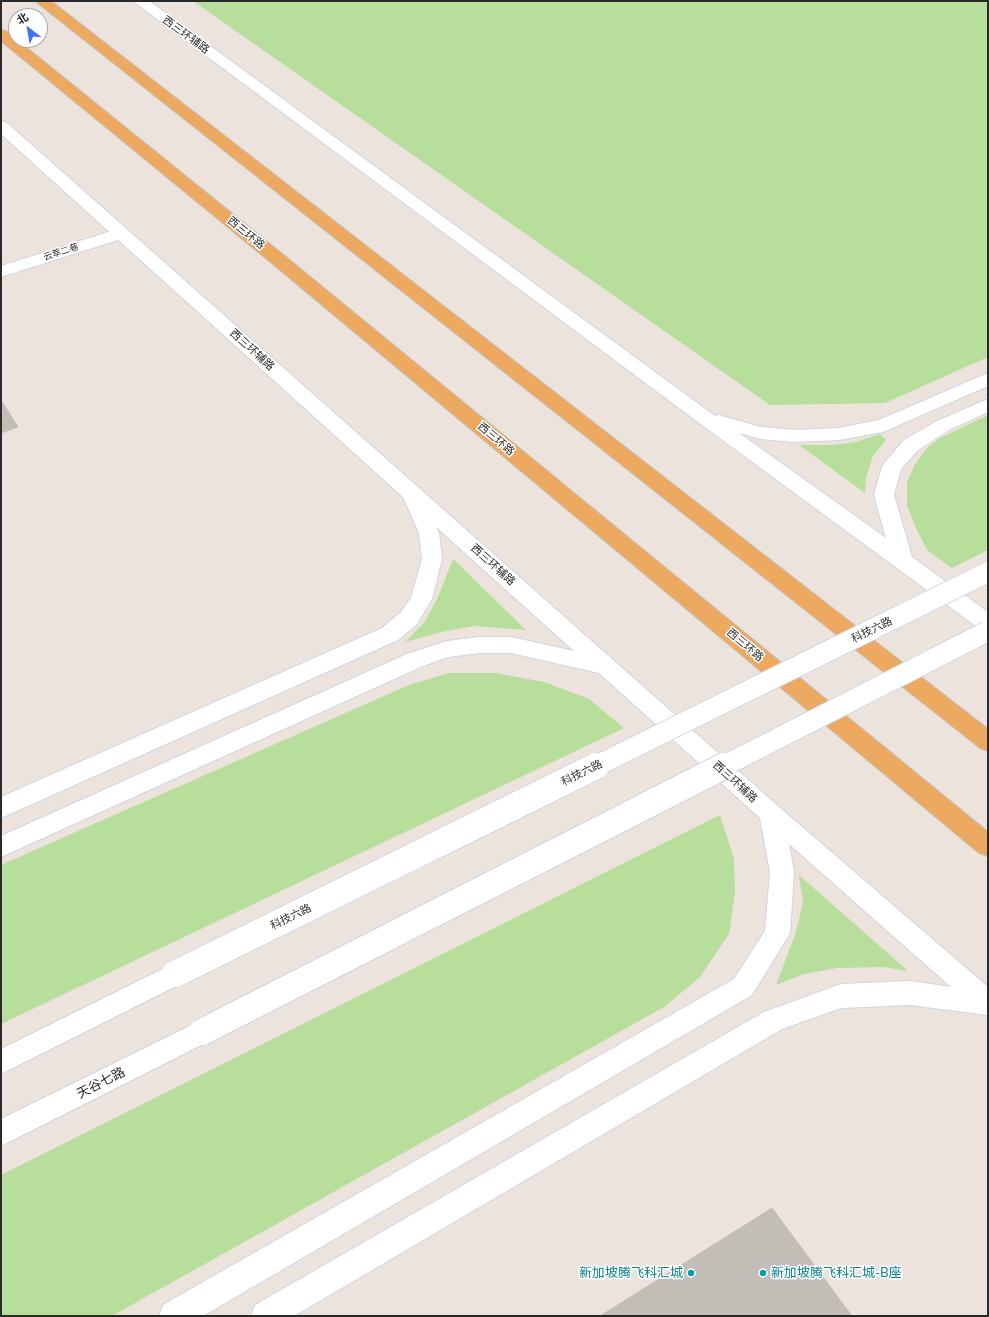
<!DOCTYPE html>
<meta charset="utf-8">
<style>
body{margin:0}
#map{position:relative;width:989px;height:1317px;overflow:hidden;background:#ebe3dc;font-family:"Public Sans","Noto Sans SC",sans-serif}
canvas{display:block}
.frame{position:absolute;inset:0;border:2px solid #292929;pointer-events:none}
.north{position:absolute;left:8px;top:8px;width:40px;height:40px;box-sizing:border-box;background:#fff;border:1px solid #a9a9a9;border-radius:50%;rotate:329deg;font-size:11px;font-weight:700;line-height:16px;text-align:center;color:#292929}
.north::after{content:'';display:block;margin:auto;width:14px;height:18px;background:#4471ef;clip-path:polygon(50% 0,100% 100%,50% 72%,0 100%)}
</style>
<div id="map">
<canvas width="989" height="1317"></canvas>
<div class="frame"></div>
<div class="north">北</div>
</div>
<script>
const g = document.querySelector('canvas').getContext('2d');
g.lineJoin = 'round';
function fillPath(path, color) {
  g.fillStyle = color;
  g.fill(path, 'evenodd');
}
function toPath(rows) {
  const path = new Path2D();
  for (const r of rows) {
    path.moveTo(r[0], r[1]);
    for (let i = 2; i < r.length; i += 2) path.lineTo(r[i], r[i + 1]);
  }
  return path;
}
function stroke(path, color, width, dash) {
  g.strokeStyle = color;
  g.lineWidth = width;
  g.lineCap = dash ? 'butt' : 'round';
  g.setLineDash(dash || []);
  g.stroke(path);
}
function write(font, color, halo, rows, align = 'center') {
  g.font = font + ' "Public Sans","Noto Sans SC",sans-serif';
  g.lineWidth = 3;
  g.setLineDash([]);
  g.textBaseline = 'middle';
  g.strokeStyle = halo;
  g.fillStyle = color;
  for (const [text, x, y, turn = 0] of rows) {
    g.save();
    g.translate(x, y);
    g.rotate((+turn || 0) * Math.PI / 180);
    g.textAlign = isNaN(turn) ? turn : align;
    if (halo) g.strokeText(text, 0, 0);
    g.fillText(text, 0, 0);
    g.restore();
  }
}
const green = toPath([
 [193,1,988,1,988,357,885,403,770,405],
 [988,415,988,550,952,568,927,550,915,526,907,505,907,482,915,464,927,448,940,438],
 [880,434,886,440,873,456,866,477,865,493,799,445,833,445,856,442],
 [453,559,526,630,475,626,445,631,405,642,424,623,438,597],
 [449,673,495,673,544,682,589,699,624,728,1,1024,1,865,409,685],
 [720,815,734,859,735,892,729,934,700,977,664,1007,112,1316,1,1316,1,1175],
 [799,875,908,971,883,967,837,968,804,974,776,985,795,935,803,903]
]);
const building = toPath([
 [1,400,18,427,1,433,1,400],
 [772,1208,852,1316,844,1316,781,1230,646,1316,600,1316,772,1208],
 [781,1230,844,1316,646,1316,781,1230]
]);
const tertiary = toPath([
 [121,228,127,229,129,233,127,237,1,277,1,266,121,228]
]);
const secondary = toPath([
 [133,1,149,1,715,416,718,415,761,427,794,430,839,428,879,420,988,373,988,386,883,432,839,440,794,442,761,439,739,433,886,538,874,495,882,467,885,462,904,440,937,421,988,399,988,412,951,429,918,450,901,469,894,495,912,557,988,612,988,631,980,629,698,422,133,1],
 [1,121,7,123,779,807,988,987,988,1015,910,1005,841,1008,782,1029,294,1316,251,1316,255,1305,764,1012,841,984,910,981,951,987,789,844,794,872,790,933,752,995,203,1316,159,1316,163,1305,734,979,765,931,770,872,760,818,599,673,511,653,480,653,448,657,423,666,1,857,1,836,407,654,447,641,480,637,511,637,574,651,436,527,439,533,442,559,432,599,417,624,398,640,1,818,1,797,382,628,401,612,411,598,422,559,419,533,403,497,1,134,1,121],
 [175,963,184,966,188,974,184,982,1,1074,1,1049,175,963],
 [202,1020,211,1024,215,1032,211,1040,1,1146,1,1119,202,1020]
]);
const trunk = toPath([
 [35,1,51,1,988,729,988,751,980,748,35,1],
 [1,30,6,31,286,257,988,832,988,856,979,853,274,265,1,41,1,30]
]);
const secondaryBridgeFar1 = toPath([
 [594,767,988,572],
 [722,767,988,631]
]);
const secondaryBridge = toPath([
 [175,974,596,766],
 [202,1032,724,766]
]);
const markers = [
 [691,1273,4,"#0f9aa8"],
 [763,1273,4,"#0f9aa8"]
];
const farStreetnames = [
 ["云萃二巷",61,252,-18]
];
const streetNames = [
 ["西三环辅路",186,35,36],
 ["西三环路",246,233,39],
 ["西三环辅路",252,350,42],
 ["西三环路",496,439,40],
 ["西三环辅路",493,565,42],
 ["科技六路",872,630,-26],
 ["西三环路",745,645,40],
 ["科技六路",582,773,-26],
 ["西三环辅路",735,782,42],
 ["科技六路",291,917,-26]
];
const nearStreetnames = [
 ["天谷七路",101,1083,-27]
];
const nearCulturenames = [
 ["新加坡腾飞科汇城",683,1273],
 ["新加坡腾飞科汇城-B座",771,1273,"left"]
];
fillPath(green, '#b7de9b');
fillPath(building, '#c3bdb8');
stroke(building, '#c6bfb5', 1);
stroke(tertiary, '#d1d5e1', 2);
stroke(secondary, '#d1d5e1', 2);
stroke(trunk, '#c3c3c3', 2);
fillPath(tertiary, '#fff');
fillPath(secondary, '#fff');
fillPath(trunk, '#eea960');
stroke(secondaryBridgeFar1, '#d1d5e1', 22, []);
stroke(secondaryBridge, '#d1d5e1', 28, []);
stroke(secondaryBridgeFar1, '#fff', 20);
stroke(secondaryBridge, '#fff', 26);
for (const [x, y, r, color] of markers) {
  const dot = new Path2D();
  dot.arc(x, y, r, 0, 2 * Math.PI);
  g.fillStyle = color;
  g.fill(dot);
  stroke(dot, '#fff', 1.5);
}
write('9px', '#292929', '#fff', farStreetnames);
write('11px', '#292929', '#fff', streetNames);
write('13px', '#292929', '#fff', nearStreetnames);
write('13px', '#0d838f', '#fff', nearCulturenames, 'right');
</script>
